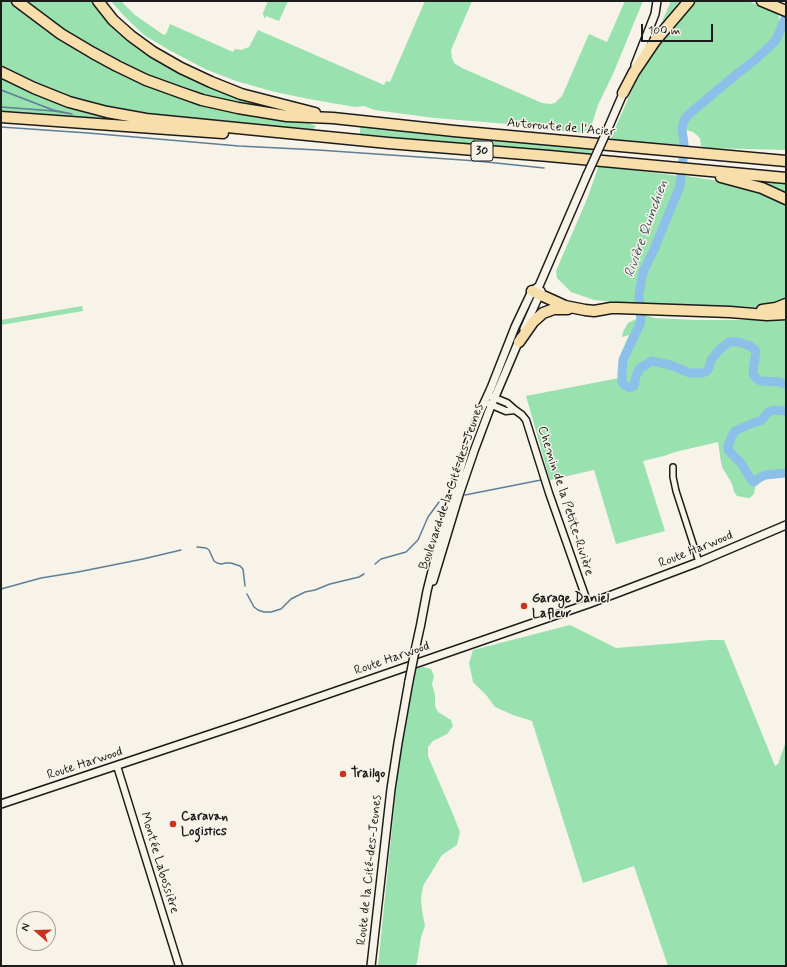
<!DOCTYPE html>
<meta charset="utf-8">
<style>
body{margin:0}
#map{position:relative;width:787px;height:967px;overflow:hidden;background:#f7f3e8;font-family:Mynerve,sans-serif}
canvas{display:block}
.frame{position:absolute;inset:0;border:2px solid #1c1c1c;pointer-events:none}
.north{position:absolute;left:16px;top:911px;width:40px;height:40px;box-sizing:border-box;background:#f7f3e8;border:1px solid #9f9d96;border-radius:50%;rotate:290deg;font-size:11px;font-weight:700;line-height:16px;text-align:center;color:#1c1c1c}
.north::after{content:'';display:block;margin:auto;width:14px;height:18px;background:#c8321e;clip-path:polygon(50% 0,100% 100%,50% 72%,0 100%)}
.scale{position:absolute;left:641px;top:24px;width:72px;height:18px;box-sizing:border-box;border:2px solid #1c1c1c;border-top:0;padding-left:5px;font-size:12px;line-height:14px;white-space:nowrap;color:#1c1c1c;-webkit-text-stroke:3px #f7f3e8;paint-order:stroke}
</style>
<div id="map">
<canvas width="787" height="967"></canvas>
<div class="frame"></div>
<div class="north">N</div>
<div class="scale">100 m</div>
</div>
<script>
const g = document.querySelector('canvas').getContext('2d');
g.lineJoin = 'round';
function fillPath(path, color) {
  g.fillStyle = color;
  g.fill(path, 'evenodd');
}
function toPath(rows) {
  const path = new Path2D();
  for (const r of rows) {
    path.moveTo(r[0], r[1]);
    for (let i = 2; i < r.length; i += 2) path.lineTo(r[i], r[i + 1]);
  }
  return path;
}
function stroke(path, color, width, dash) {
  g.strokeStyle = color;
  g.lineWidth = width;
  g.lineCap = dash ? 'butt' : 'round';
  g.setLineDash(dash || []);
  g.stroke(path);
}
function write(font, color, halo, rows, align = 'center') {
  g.font = font + ' Mynerve,sans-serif';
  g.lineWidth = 3;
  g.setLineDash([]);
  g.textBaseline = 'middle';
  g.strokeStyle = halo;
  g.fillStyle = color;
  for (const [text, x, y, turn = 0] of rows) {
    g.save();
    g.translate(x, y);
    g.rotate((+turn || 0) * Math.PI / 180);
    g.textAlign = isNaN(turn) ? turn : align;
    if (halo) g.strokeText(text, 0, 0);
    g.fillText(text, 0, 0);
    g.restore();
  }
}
const green = toPath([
 [1,1,9,1,45,30,99,63,132,79,159,90,213,107,306,122,316,126,314,129,312,130,153,116,98,106,59,94,1,68],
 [23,1,94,1,137,46,289,111,260,107,214,98,182,88,145,75,121,64,55,25],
 [111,1,121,1,135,15,158,31,164,35,166,34,170,24,233,52,235,49,241,50,249,47,258,30,384,85,386,81,390,82,425,1,472,1,451,50,452,58,454,63,462,68,542,103,550,104,555,103,562,96,589,34,607,42,625,1,643,1,613,74,598,105,591,127,588,130,578,133,521,125,434,118,375,110,364,106,355,107,309,99,275,92,236,81,205,69,169,50,144,35,125,17],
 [268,1,288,1,279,21,266,16,265,18,264,18,263,13],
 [671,1,748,1,779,14,779,21,777,33,782,35,784,24,786,23,786,150,709,148,701,146,700,138,693,132,680,128,680,138,682,145,610,140],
 [1,78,38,95,71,107,135,122,1,114],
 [361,127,375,128,593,148,589,157,368,136,360,134,360,130],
 [599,165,678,176,678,184,672,199,676,205,686,176,726,182,753,188,786,204,786,300,769,305,754,307,642,303,641,294,646,280,640,281,637,303,622,303,594,300,571,292,557,278,556,271,587,199],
 [755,180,786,183,786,194,755,182],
 [82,306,83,311,1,325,1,320],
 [643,314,654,318,696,320,777,320,786,318,786,475,776,476,759,481,757,483,755,487,754,494,750,498,748,498,737,496,734,492,733,487,731,482,722,467,721,462,718,442,675,452,664,456,643,461,665,531,616,544,594,470,550,480,526,396,619,378,619,358,629,335,622,337,623,332,628,323,636,319,643,322],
 [570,625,616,648,677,643,709,640,724,640,775,766,778,764,786,741,786,963,785,966,668,966,634,866,583,883,532,721,513,715,495,707,487,696,473,682,469,663,473,650],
 [423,667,431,669,434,676,432,684,435,695,435,706,438,712,451,720,453,726,447,734,433,741,428,747,428,756,452,812,460,832,457,845,442,855,423,886,421,898,422,911,425,926,421,937,417,963,415,966,378,966,398,769,414,670]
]);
const stream = toPath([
 [1,90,53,110,72,114,54,111,1,107],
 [1,127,88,133,239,146,318,150,477,161,544,168],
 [465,495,541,480],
 [197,547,206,548,209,550,214,561,217,563,221,564,226,563,231,563,240,566,243,569,245,586],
 [375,564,381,559,406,552,418,540,428,517,439,502],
 [1,589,41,578,78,572,143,559,181,550],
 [247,594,254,607,258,610,264,612,271,612,281,609,291,599,305,592,315,590,330,584,359,577,364,574]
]);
const river = toPath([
 [786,16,776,40,771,45,755,60,738,73,695,109,687,116,684,120,682,129,684,144,683,160,680,186,653,252,643,272,639,295,641,322,623,360,622,373,622,382,624,385,630,388,634,386,636,376,640,368,649,363,652,361,670,365,690,373,702,373,707,371,709,368,711,360,719,350,729,342,739,342,750,346,754,349,756,351,753,371,754,375,756,378,761,381,780,382,786,385],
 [786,411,774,410,771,411,767,413,762,420,753,423,735,431,732,436,728,446,728,450,741,463,752,481,754,482,759,478,765,475,786,473]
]);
const minor = toPath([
 [673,467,673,477,676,491,699,562]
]);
const tertiary = toPath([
 [490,396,507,403,515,410,522,415,526,420,549,493,588,604],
 [485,402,506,411,515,410],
 [117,766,179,966]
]);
const secondary = toPath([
 [635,65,655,14,657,1],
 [606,133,625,89],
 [524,329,541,291],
 [433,581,459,495,474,451,489,411,520,338],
 [420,628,427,591,442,531,467,446,480,412,491,388,515,327,532,291,539,286,587,175],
 [416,646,421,623],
 [1,804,247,722,588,604,699,562,786,525],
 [371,966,391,789,398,743,409,681]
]);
const motorway = toPath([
 [17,1,61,34,93,53,117,66,146,80,182,93,202,100,238,108,287,116,333,118,454,131,786,161],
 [98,1,113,20,131,36,153,52,181,68,211,82,241,94,315,113],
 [762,1,786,11],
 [1,72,34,88,69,102,107,112,146,119,388,143,549,156,786,178],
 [623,93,634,72,655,41,689,1],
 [1,117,223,133],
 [721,177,762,188,786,199],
 [532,291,565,306,585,310,594,311,611,308,618,308,730,312,767,315,786,314],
 [762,310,776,308,786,304],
 [519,342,533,322,543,313,554,309,568,309]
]);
const secondaryBridge = toPath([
 [587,175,606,133],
 [409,681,416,646]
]);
const markers = [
 [524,606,4,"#c8321e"],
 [343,774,4,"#c8321e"],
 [173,824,4,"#c8321e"]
];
const shields = [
 [482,151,22]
];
const shieldNames = [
 ["30",482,151]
];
const streetNames = [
 ["Autoroute de l'Acier",561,128,5],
 ["Boulevard de la Cité-des-Jeunes",452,487,-71],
 ["Chemin de la Petite-Rivière",565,501,72],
 ["Route Harwood",696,550,-22],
 ["Route Harwood",392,659,-19],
 ["Route Harwood",85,764,-18],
 ["Montée Labossière",159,863,73],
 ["Route de la Cité-des-Jeunes",370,870,-84]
];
const poiNames = [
 ["Garage Daniel",532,599],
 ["Lafleur",532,614],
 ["Trailgo",351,774],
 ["Caravan",181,817],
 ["Logistics",181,832]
];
const waterNames = [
 ["Rivière Quinchien",647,229,-70]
];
fillPath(green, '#99e1af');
stroke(stream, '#5f7e97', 1.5);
stroke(river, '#8cc0e9', 9);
stroke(minor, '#1c1c1c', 8);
stroke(tertiary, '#1c1c1c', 9);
stroke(secondary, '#1c1c1c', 10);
stroke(motorway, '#1c1c1c', 13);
stroke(minor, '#f7f3e8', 5);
stroke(tertiary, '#f7f3e8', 6);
stroke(secondary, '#f7f3e8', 7);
stroke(motorway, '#f8deab', 10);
stroke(secondaryBridge, '#1c1c1c', 10, []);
stroke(secondaryBridge, '#f7f3e8', 7);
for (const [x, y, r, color] of markers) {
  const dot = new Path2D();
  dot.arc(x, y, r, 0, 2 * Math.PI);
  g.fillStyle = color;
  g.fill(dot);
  stroke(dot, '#f7f3e8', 1.5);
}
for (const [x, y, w] of shields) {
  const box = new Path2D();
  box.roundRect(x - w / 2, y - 10, w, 20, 3);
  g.fillStyle = '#f7f3e8';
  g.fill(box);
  stroke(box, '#1c1c1c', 1);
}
write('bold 12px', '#1c1c1c', null, shieldNames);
write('13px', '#1c1c1c', '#f7f3e8', streetNames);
write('bold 13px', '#1c1c1c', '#f7f3e8', poiNames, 'left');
write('italic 14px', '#435564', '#f7f3e8', waterNames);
</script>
